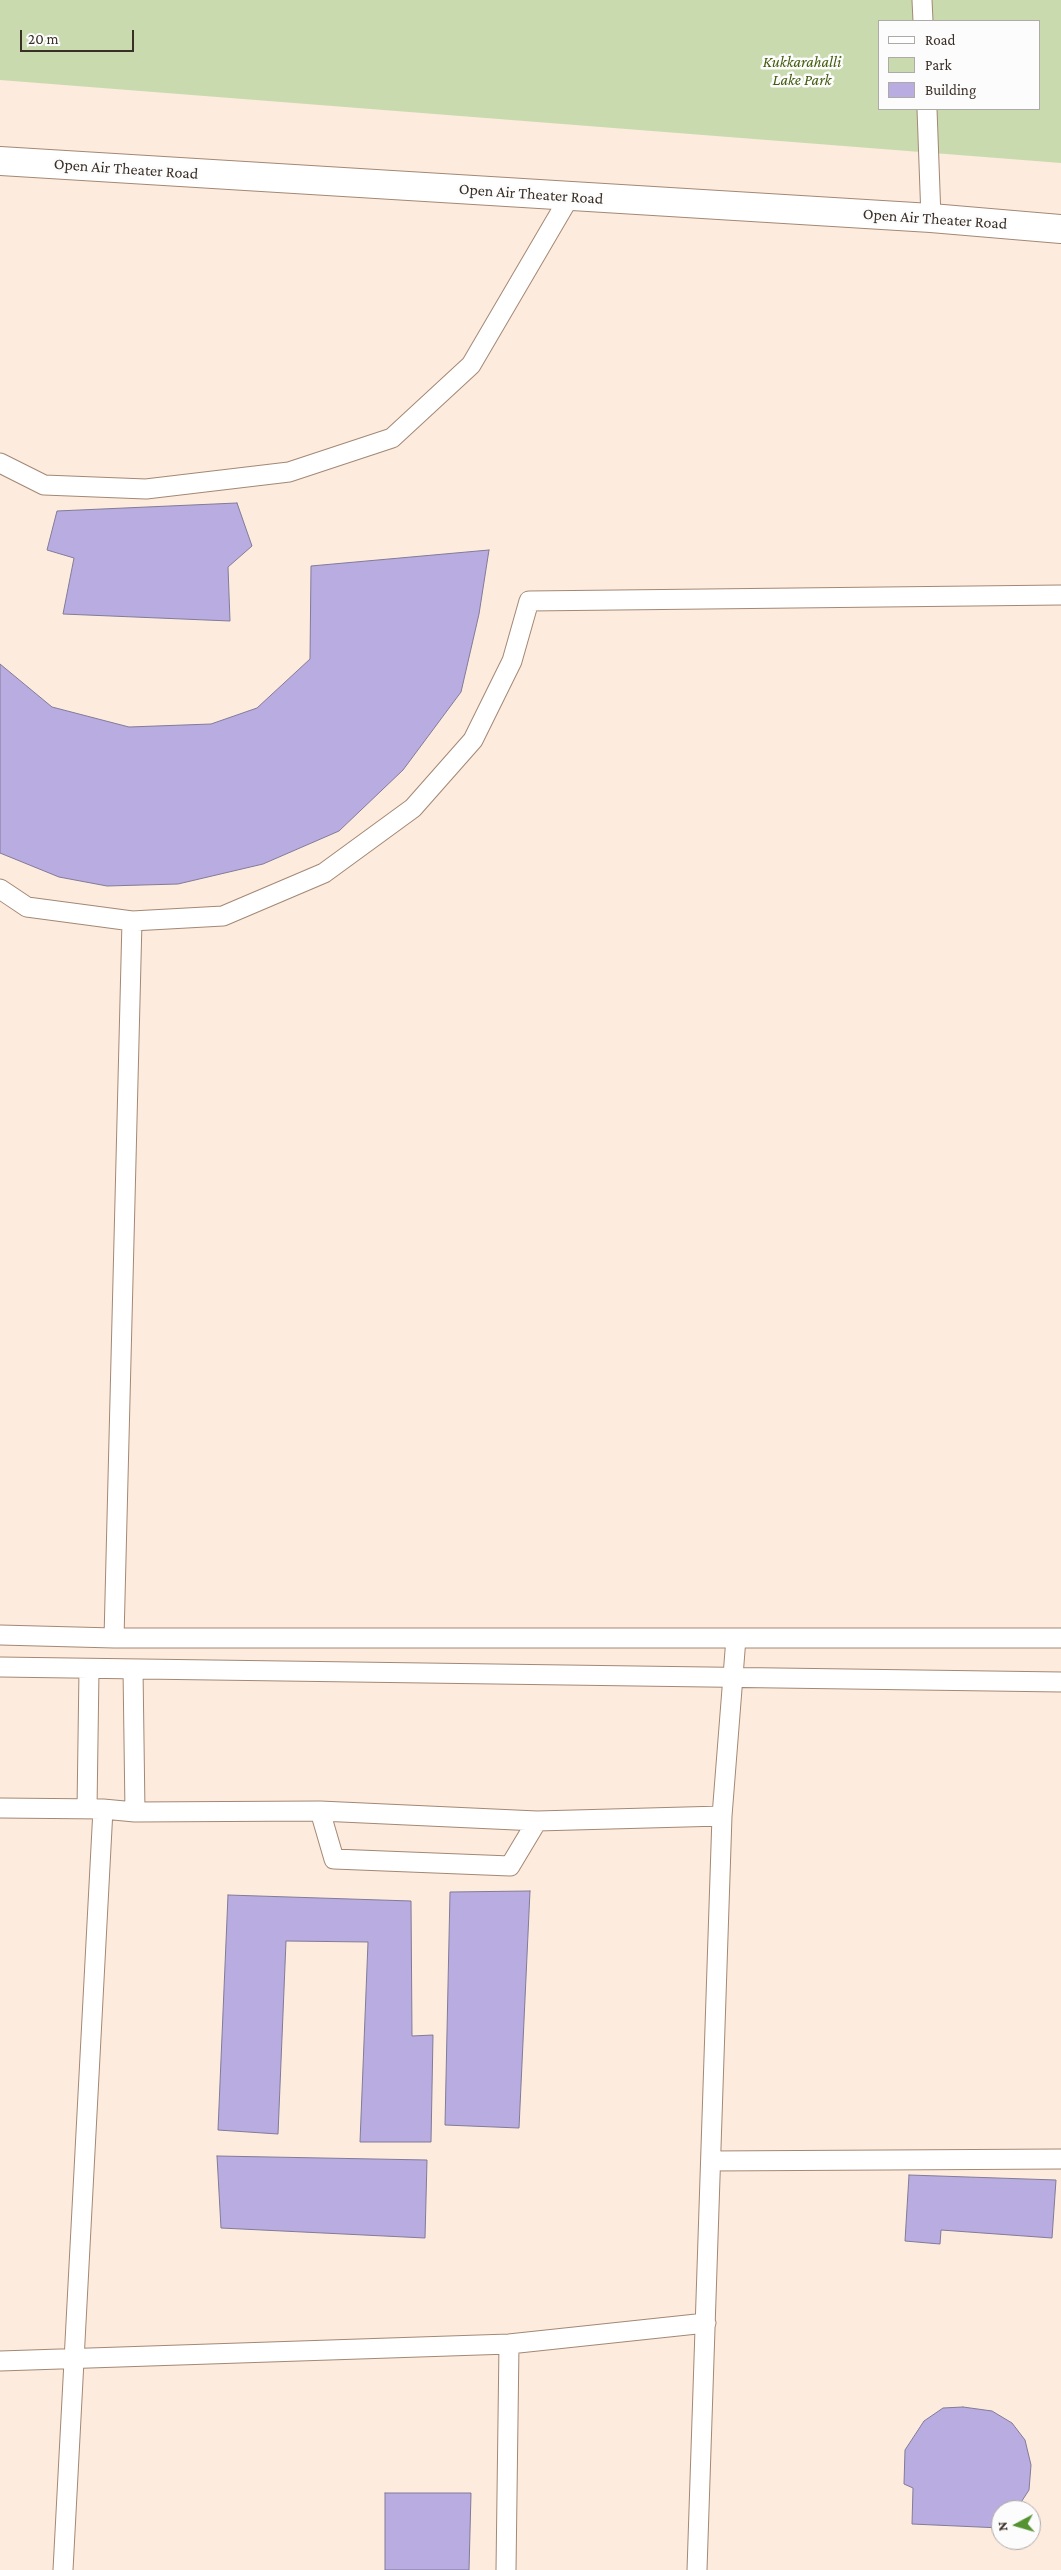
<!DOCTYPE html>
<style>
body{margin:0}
#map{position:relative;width:1061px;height:2570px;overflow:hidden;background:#fdebde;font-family:"Crimson Pro",serif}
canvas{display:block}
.legend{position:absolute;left:878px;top:20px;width:162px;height:90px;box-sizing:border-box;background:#fcfcfc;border:1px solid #aeaaa7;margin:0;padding:6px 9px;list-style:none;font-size:15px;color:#3a2f27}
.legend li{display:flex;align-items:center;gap:10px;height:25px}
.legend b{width:25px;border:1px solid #aeaaa7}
.north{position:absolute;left:991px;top:2500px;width:50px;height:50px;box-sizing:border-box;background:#fcfcfc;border:1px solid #aeaaa7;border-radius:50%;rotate:264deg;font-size:14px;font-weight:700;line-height:20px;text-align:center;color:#3a2f27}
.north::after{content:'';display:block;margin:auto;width:18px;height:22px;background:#559231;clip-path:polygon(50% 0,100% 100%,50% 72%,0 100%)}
.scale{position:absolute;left:20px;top:30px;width:114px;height:22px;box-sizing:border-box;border:2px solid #3a2f27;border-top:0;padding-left:6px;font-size:15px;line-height:18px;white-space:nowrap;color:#3a2f27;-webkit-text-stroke:4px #fcfcfc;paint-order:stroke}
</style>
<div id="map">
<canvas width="1061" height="2570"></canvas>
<ul class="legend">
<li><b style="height:6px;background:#fff"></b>Road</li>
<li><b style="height:14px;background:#c9dbae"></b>Park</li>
<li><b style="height:14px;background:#b8ace0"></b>Building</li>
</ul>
<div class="north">N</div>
<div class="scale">20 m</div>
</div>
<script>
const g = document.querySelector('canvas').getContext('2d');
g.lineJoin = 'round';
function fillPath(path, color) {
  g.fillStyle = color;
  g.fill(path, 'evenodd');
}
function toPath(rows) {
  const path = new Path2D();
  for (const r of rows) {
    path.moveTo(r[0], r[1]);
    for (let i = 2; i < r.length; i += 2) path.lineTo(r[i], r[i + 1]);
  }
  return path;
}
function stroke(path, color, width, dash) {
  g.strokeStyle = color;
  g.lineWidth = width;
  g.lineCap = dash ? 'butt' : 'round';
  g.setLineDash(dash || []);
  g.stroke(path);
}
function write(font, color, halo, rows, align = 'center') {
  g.font = font + ' "Crimson Pro",serif';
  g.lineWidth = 5;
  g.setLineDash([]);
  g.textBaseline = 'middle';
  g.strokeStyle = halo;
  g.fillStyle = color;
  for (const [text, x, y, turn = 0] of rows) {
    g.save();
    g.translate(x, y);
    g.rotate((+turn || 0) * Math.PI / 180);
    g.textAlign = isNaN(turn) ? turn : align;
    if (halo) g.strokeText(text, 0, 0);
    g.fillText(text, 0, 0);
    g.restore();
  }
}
const green = toPath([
 [0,0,1061,0,1061,163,0,80],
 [880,21,1040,21,1040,109,880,109]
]);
const building = toPath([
 [237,503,252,546,228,567,230,621,63,614,74,558,47,550,57,511,237,503],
 [489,550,479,614,461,692,403,770,339,831,263,864,178,884,107,886,59,877,0,853,0,664,52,707,129,727,211,724,257,708,310,659,311,566,489,550],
 [530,1891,519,2128,445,2125,450,1892,530,1891],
 [228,1895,411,1901,412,2036,433,2035,431,2142,360,2142,368,1942,286,1941,278,2134,218,2130,228,1895],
 [217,2156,427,2160,425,2238,221,2228,217,2156],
 [909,2175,1056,2180,1052,2238,941,2230,940,2244,905,2241,909,2175],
 [963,2407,992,2411,1012,2423,1025,2440,1031,2465,1029,2490,1016,2510,1001,2510,1001,2528,912,2524,913,2488,904,2484,905,2450,924,2421,943,2408,963,2407],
 [385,2493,471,2493,469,2570,385,2570,385,2493]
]);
const service = toPath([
 [922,0,923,21],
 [927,109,931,218],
 [0,463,44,485,146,489,289,472,392,438,471,365,570,196],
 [0,889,27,907,132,921,223,916,324,873,413,808,473,740,512,661,529,601,1061,595],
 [0,1635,114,1638,1061,1638],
 [114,1638,132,921],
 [0,1667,1061,1682],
 [133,1669,135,1812],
 [0,1808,103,1809,135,1812,320,1811,537,1821,722,1816],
 [87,1809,89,1670],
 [320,1811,334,1859,510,1866,537,1821],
 [711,2161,1061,2159],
 [0,2361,509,2344,706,2323],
 [63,2570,103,1809],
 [506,2570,509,2344],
 [697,2570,722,1816,736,1638]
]);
const tertiary = toPath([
 [0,161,931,218,1061,229]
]);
const parkNames = [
 ["Kukkarahalli",802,62],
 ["Lake Park",802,80]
];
const streetNames = [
 ["Open Air Theater Road",126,169,4],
 ["Open Air Theater Road",531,194,4],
 ["Open Air Theater Road",935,219,4]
];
fillPath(green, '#c9dbae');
fillPath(building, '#b8ace0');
stroke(building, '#817b98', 1);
stroke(service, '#a38874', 21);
stroke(tertiary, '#a38874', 30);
stroke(service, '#fff', 19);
stroke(tertiary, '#fff', 28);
write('italic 16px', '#445c0f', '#fcfcfc', parkNames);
write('16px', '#3a2f27', '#fcfcfc', streetNames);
</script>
